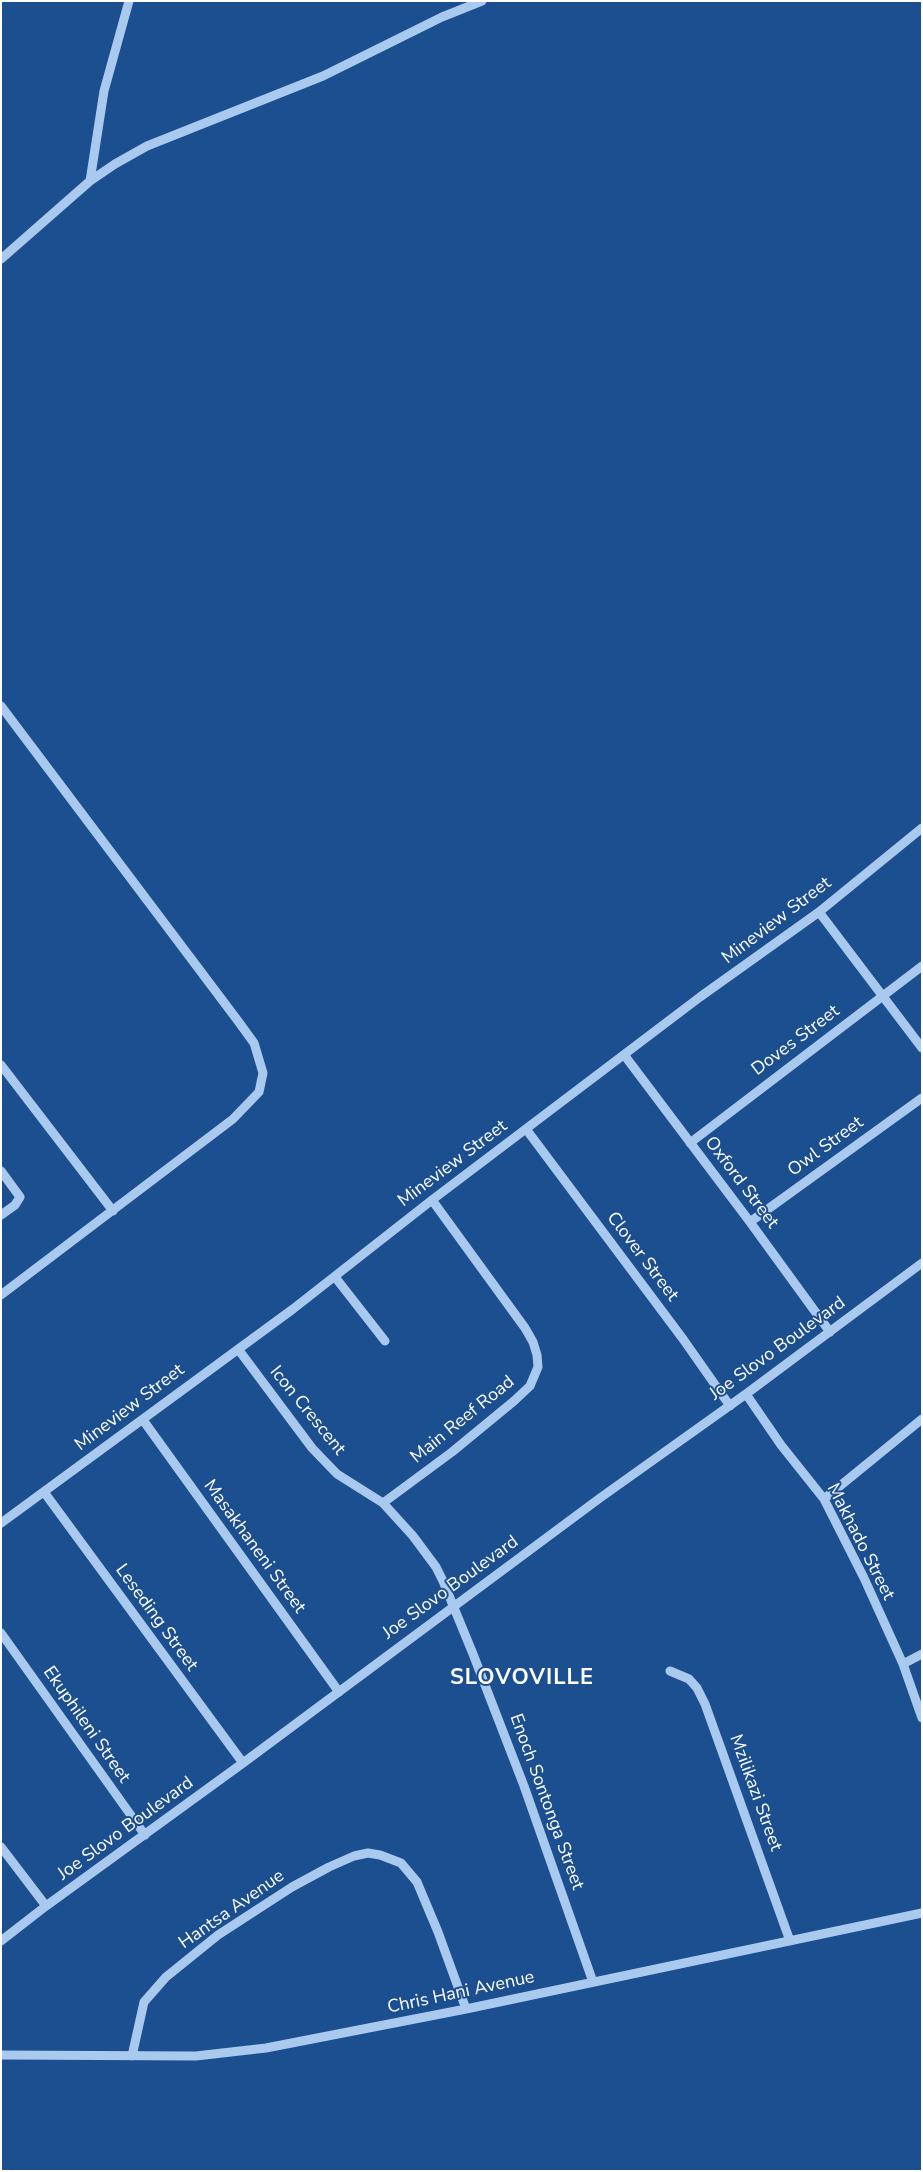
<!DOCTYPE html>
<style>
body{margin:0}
#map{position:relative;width:923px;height:2172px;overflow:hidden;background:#1b4f8f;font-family:"Nunito Sans",sans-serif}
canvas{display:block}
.frame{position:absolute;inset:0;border:2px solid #fff;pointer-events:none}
</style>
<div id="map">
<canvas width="923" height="2172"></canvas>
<div class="frame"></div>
</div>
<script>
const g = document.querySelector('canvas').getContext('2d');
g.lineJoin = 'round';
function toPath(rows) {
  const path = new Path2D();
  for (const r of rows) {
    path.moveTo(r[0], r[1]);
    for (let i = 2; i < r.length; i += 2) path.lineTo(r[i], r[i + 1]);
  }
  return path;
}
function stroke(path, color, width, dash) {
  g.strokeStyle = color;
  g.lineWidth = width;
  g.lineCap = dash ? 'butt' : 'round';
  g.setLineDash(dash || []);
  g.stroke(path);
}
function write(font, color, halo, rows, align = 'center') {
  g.font = font + ' "Nunito Sans",sans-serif';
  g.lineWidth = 4;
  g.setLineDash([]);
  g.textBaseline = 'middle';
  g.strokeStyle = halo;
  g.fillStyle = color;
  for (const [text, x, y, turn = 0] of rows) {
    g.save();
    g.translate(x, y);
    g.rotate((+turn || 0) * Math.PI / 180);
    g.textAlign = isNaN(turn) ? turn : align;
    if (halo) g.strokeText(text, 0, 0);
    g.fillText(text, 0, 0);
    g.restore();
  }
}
const minor = toPath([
 [90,181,104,91,129,1],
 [1,259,90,181,115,164,147,146,323,76,442,17,482,1],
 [1,706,238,1021,254,1043,263,1073,259,1092,233,1119,1,1295],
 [819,912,922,1048],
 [625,1056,750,1222,830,1332],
 [1,1065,113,1211],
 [526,1129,683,1339,730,1406],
 [690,1143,922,966],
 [1,1171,20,1197,15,1205,1,1215],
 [750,1222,922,1098],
 [335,1277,385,1341],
 [238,1349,312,1448,337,1474,383,1503,413,1536,436,1567,443,1581,473,1654,524,1786,593,1982],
 [746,1394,781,1445,824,1499,864,1578,903,1664,922,1718],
 [143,1420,339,1692],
 [44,1492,243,1763],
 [824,1499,922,1419],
 [383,1503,452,1452,514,1401,530,1386,538,1367,537,1355,533,1342,525,1328,432,1200],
 [1,1523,293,1309,432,1200,700,997,819,912,922,828],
 [1,1633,145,1835],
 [903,1664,922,1654],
 [670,1671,689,1679,697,1688,705,1704,790,1941],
 [1,1847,46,1906],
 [1,1941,46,1906,243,1763,600,1498,746,1394,922,1263],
 [1,2055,196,2056,266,2048,466,2009,922,1913],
 [132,2056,144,2002,166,1977,218,1935,292,1887,329,1867,354,1856,368,1853,380,1855,401,1863,417,1882,438,1932,466,2009]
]);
const streetNames = [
 ["Mineview Street",777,921,-37],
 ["Doves Street",796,1041,-37],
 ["Owl Street",826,1147,-36],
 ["Mineview Street",453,1164,-37],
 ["Oxford Street",741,1183,53],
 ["Clover Street",642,1257,53],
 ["Joe Slovo Boulevard",778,1349,-36],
 ["Mineview Street",130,1408,-37],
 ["Icon Crescent",307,1411,51],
 ["Main Reef Road",463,1420,-39],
 ["Makhado Street",860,1542,63],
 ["Masakhaneni Street",254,1547,54],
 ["Joe Slovo Boulevard",451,1588,-36],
 ["Leseding Street",156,1618,54],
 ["Ekuphileni Street",86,1725,55],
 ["Mzilikazi Street",755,1793,70],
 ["Enoch Sontonga Street",546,1802,70],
 ["Joe Slovo Boulevard",126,1829,-36],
 ["Hantsa Avenue",232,1910,-35],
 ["Chris Hani Avenue",461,1993,-12]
];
const districtNames = [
 ["SLOVOVILLE",522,1679]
];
stroke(minor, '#a9c9ee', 9);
write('18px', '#fff', '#1b4f8f', streetNames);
g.letterSpacing = '1px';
write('bold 22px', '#fff', '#1b4f8f', districtNames);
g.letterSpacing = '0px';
</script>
